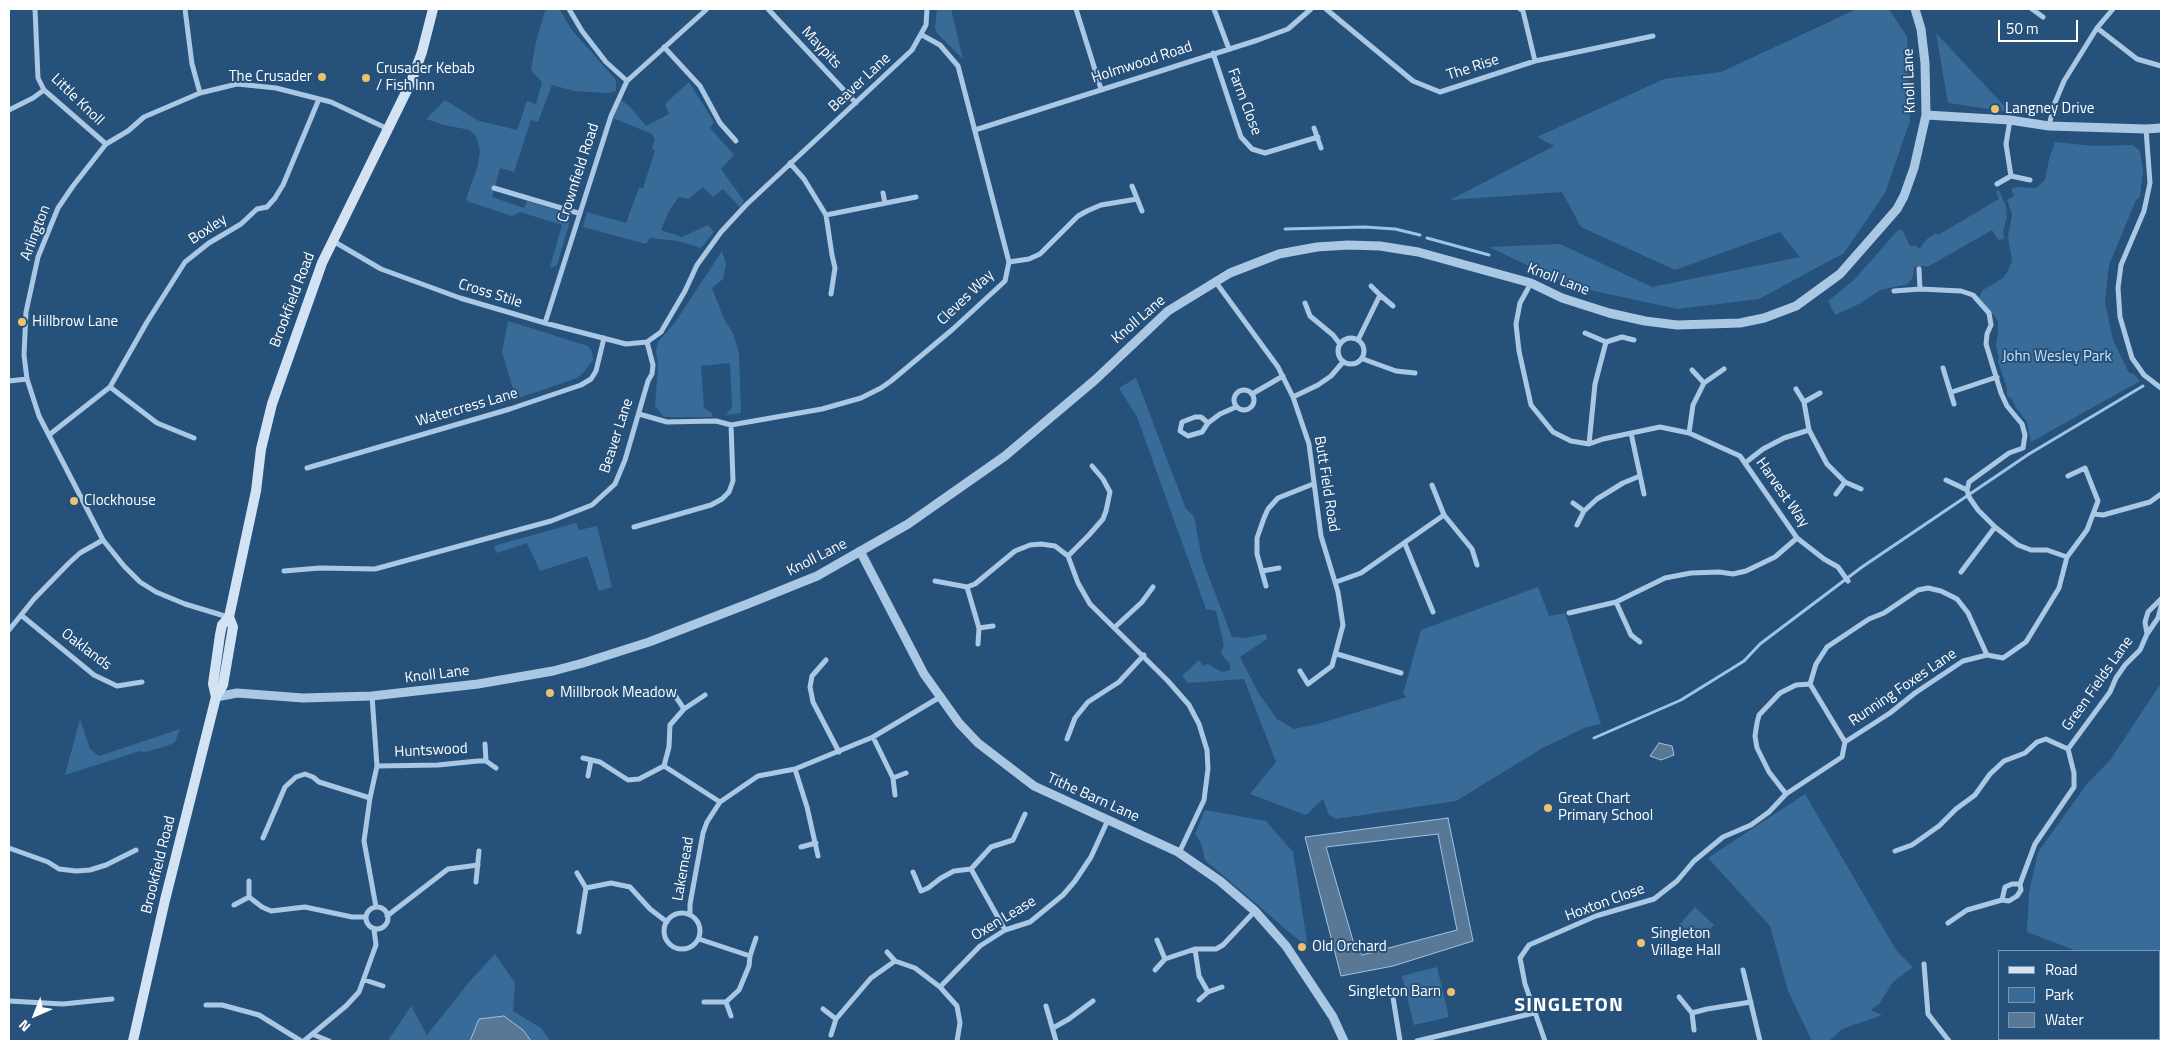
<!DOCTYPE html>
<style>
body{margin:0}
#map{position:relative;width:2170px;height:1050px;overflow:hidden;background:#26517b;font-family:"Titillium Web",sans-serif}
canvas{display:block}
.frame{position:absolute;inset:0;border:10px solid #fff;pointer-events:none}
.legend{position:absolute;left:1998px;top:950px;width:162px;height:90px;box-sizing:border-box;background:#26517b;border:1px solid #7d97b0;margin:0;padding:6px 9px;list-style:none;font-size:15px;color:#fff}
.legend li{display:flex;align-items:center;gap:10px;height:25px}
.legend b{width:25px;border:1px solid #7d97b0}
.north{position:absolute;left:10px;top:990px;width:50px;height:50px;-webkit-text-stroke:4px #26517b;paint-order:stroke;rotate:224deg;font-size:14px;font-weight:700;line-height:20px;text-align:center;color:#fff}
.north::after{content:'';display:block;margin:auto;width:18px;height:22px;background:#fff;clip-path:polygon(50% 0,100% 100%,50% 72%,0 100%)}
.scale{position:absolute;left:1998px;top:20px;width:80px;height:22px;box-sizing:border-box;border:2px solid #fff;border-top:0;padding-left:6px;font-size:15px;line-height:18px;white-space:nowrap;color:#fff;-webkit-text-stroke:4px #26517b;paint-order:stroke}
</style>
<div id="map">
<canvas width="2170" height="1050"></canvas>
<div class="frame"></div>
<ul class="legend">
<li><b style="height:6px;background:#d3e3f4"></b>Road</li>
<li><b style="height:14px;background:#396b99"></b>Park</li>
<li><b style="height:14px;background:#597896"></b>Water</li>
</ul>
<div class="north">N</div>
<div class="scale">50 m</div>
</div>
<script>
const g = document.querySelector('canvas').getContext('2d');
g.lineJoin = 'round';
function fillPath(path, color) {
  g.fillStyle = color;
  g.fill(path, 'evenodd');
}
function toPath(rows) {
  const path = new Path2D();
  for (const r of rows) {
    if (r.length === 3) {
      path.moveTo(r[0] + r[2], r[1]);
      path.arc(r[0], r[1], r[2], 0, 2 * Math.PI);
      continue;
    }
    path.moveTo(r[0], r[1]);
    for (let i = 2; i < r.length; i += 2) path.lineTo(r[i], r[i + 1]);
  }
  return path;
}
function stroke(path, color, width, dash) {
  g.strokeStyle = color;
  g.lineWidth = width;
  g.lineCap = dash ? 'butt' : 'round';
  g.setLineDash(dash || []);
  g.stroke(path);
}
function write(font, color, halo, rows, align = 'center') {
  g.font = font + ' "Titillium Web",sans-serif';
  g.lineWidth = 4;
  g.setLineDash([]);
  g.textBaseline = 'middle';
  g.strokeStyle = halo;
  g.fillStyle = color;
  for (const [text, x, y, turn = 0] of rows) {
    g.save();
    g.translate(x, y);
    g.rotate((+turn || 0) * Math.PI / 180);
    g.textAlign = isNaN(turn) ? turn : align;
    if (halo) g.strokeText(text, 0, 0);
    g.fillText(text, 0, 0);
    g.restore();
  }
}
const green = toPath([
 [549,9,560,10,571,29,616,80,616,91,608,93,574,91,552,85,538,122,531,120,514,172,500,168,492,197,524,208,527,201,562,212,568,218,569,224,557,265,553,267,550,267,562,225,520,212,512,216,469,202,466,199,478,165,480,150,476,137,470,130,444,125,426,119,445,100,479,121,517,130,527,101,536,104,542,82,531,70,536,42,545,11],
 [937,9,951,9,963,59,937,33,935,28],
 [1857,9,1889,9,1907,37,1910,121,1885,193,1844,253,1759,299,1678,309,1571,286,1489,247,1560,244,1652,287,1800,257,1780,232,1675,270,1581,227,1562,192,1450,200,1554,146,1537,137,1664,79,1721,72],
 [1936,33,2010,112,1948,103],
 [689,82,714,122,710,128,734,155,721,169,744,201,740,207,723,189,713,197,703,187,689,199,679,197,670,209,661,230,682,237,708,225,714,232,701,248,678,241,650,238,646,244,583,227,587,212,626,223,639,188,643,188,655,151,652,148,655,139,652,134,613,118,621,100,630,107,646,126,669,114,665,104],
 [2055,142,2093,146,2133,145,2140,151,2143,171,2140,197,2136,200,2109,265,2105,302,2113,340,2129,373,2134,374,2140,381,2031,442,2027,422,2016,408,2012,399,2007,396,2007,388,1998,362,1999,357,1996,346,1998,333,1998,321,1979,297,1983,290,2003,278,2008,271,2012,260,2008,237,2012,214,2007,200,2014,196,2011,189,2016,187,2036,188,2045,180,2049,159],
 [1999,190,2006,206,2007,217,2003,231,2004,239,1998,240,1992,230,1929,266,1914,267,1913,277,1908,284,1880,290,1859,304,1835,315,1828,301,1854,280,1898,230,1902,230,1910,246,1916,246,1919,249,1928,238,1936,233,1938,235,1999,199,1996,192],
 [722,251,726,264,723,279,712,288,724,319,733,333,739,353,741,413,726,415,732,407,730,363,701,366,704,408,712,413,712,417,664,417,655,406,658,366,656,350,658,342,676,321],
 [508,321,588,346,592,351,593,360,584,372,577,378,516,399,502,352],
 [1136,378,1186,509,1194,516,1202,559,1232,637,1243,638,1266,634,1267,639,1240,657,1259,694,1277,719,1294,729,1318,724,1407,697,1403,694,1421,630,1538,587,1549,616,1565,613,1601,724,1586,727,1541,749,1456,801,1336,819,1329,815,1323,799,1306,815,1250,794,1276,762,1244,679,1188,683,1182,676,1199,660,1203,666,1208,664,1222,672,1230,670,1230,664,1224,658,1221,651,1224,646,1216,611,1206,609,1137,417,1119,388],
 [576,523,579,530,597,526,612,587,599,591,587,556,540,571,527,543,497,553,494,548,497,545],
 [2161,683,2161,1041,2133,1041,2135,1039,2159,1039,2159,951,2077,951,2027,932,2029,893,2038,852,2087,784,2111,759],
 [80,719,90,749,99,756,180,729,175,742,169,745,146,752,140,751,65,775],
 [1805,794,1896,950,1913,967,1893,982,1879,1004,1871,1010,1882,1015,1842,1029,1829,1041,1812,1041,1788,991,1770,926,1708,858],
 [1205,810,1266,821,1293,852,1308,948,1205,860,1201,843,1195,834],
 [1695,907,1714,925,1698,941,1680,924],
 [495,954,515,983,513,1011,541,1028,550,1041,531,1041,523,1030,479,1019,470,1041,388,1041,411,1006,427,1035,470,981],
 [1437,967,1449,1017,1414,1025,1402,976]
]);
const water = toPath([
 [1659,743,1672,746,1674,755,1661,760,1650,756,1659,743],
 [1448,818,1473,941,1393,966,1341,976,1305,837,1448,818],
 [1438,834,1457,930,1362,955,1354,944,1326,847,1438,834],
 [504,1016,523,1030,531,1041,470,1041,479,1019,504,1016]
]);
const stream = toPath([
 [1285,229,1364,227,1395,229,1420,235],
 [1427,238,1489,255],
 [1594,738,1681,700,1744,661,1760,644,1862,567,2029,454,2143,386]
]);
const minor = toPath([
 [35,9,38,78,44,90,106,144],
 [185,9,192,64,200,93],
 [569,9,582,31,606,62,627,81],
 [768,9,856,103],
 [1076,9,1101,89],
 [1214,9,1229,49],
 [1326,9,1413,81,1440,92,1535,61,1653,36],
 [1520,9,1523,11,1535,61],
 [2032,9,2043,17],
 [2097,28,2137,59,2161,66],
 [664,47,700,86,720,123,736,141],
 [1213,53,1241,137,1252,149,1265,153,1318,137],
 [9,110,33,98,44,90],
 [2049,126,2054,105,2064,81,2097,28,2113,9],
 [1314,128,1321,148],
 [2146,129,2150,183,2144,211,2121,265,2118,288,2120,317,2132,358,2144,375,2161,388],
 [975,130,1258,40,1288,29,1311,9],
 [790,163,804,179,826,215,832,255,835,268,831,294],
 [2011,176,2030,180],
 [1997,184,2011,176,2006,144,2010,120],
 [1132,186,1142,211],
 [494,188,578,213],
 [883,193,885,203],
 [826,215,916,197],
 [333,241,381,269,460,298,545,323,626,344,647,342,661,332,685,291,697,265,721,232,746,205,912,50,926,25,927,9],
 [1009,262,1029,259,1040,254,1078,216,1087,211,1101,205,1137,199],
 [1919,269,1920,289],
 [1215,281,1278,367,1293,397,1309,444,1321,536,1338,592,1343,625,1332,666,1308,684,1300,671],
 [1531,283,1520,303,1516,324,1519,351,1531,405,1553,432,1571,441,1589,444,1603,439,1660,427,1689,433,1740,456,1797,538,1824,559,1838,567,1848,581],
 [1371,286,1380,295],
 [1894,291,1920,289,1961,291,1973,295,1989,313,1991,325,1987,334,1986,344,2001,393,2007,406,2022,424,2025,435,2023,448,2009,453,1969,482,1967,490,1969,497,1978,510,1995,527,2018,545,2031,550,2047,550,2067,557],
 [1305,303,1310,316,1333,335,1340,344],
 [545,323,611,116,627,81,707,9],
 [1585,333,1606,342,1622,337,1634,340],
 [1351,351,13],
 [1358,340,1380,295,1393,306],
 [1363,359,1396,371,1415,373],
 [1943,368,1954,404],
 [1692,370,1704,383],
 [9,381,27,379],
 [110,387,157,423,194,438],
 [1796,389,1804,402,1809,430,1827,464,1845,482,1861,489],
 [1244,400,10],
 [1952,392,1997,377],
 [1252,394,1283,376],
 [1293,397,1318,385,1331,376,1343,362],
 [1804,402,1820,393],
 [639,414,667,422,716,421,731,425,822,409,861,398,881,388,891,381,953,329,1005,281,1009,262,958,66,940,45,922,35],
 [1208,423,1201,417,1195,417,1182,422,1180,431,1188,436,1202,432,1208,423,1220,414,1236,407],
 [1631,433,1644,494],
 [1689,433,1693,405,1704,383,1724,369],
 [49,435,110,387,147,322,185,262,209,243,241,224,257,209,267,207,275,198,283,185,319,99],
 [1589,444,1595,384,1606,342],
 [1745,463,1763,449,1784,438,1809,430],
 [307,468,510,409,581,385,591,379,596,371,604,338],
 [1946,480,1967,490],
 [1432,485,1444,515,1472,549,1477,565],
 [1836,494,1845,482],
 [1573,503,1584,511],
 [2094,514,2103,515,2150,502,2161,494],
 [1577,525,1584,511,1597,499,1623,483,1640,476],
 [634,527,711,505,722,499,729,492,733,481,731,425],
 [1405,544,1433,612],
 [1068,556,1089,535,1103,519,1106,511,1110,492,1103,479,1092,466],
 [284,571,320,568,375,569,551,521,592,505,615,484,625,460,648,381,652,374,653,365,647,342],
 [1262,571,1279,568],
 [1961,572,1995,527],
 [935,581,967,587,975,584,1015,551,1030,545,1041,544,1055,546,1068,556,1078,583,1090,604,1168,681,1189,705,1199,724,1207,750,1208,769,1204,800,1179,853],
 [1336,582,1361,573,1444,515],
 [1266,586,1257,554,1257,538,1264,518,1268,509,1278,498,1313,484],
 [967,587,979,628,978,644],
 [1616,602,1631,635,1640,642],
 [1569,613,1616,602,1665,578,1691,573,1719,572,1733,574,1746,571,1775,557,1797,538],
 [21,615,94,675,117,686,142,682],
 [228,617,185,604,156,592,140,582,124,566,103,540,39,416,27,379,24,355,26,312,38,257,58,208,73,186,106,144,128,131,144,117,200,93,237,84,276,88,331,102,388,129],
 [1115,627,1142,602,1153,587],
 [979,628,993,626],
 [9,630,34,599,69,563,80,553,103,540],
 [2147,634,2145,622,2148,612,2161,599],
 [1337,654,1401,673],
 [826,660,812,676,810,687,813,702,839,752],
 [672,691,684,709],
 [372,696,377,766,370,798,364,841,376,907],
 [873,737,893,778,895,795],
 [1067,739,1075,718,1088,702,1119,682,1144,655],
 [1845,742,1810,684,1816,664,1827,647,1869,619,1884,613,1918,590,1928,588,1941,591,1957,599,1968,613,1987,655],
 [485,744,486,761],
 [583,758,600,762,628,780,639,779,664,766,720,802],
 [377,766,438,765,478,761,486,761,496,768],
 [664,766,669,747,670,725,684,709,705,695],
 [795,769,807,807,818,856],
 [588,776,591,760],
 [893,778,906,773],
 [1786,794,1769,772,1757,748,1755,736,1757,723,1759,715,1780,693,1796,685,1810,684],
 [263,838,285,787,296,777,305,774,313,777,319,782,370,798],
 [801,847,816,843],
 [9,848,48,862,59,869,76,871,90,870,106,865,136,850],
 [1895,851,1912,845,1939,826,1956,809,1975,795,1990,774,2004,761,2025,753,2037,742,2046,739,2068,749],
 [971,869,1005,930],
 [913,872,921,891,928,888,941,878,954,871,971,869,991,847,1013,840,1025,814],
 [577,873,586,888],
 [476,882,479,851],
 [249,897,262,907,271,911,305,907,352,917,366,917],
 [2002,900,2005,887,2012,884,2020,884],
 [234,905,249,897,249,881],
 [377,918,11],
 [682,931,18],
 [690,915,690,904,703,833,707,822,720,802,758,776,795,769,873,737,940,697],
 [387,916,448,869,478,865],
 [1948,923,1967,910,2002,900,2009,901,2017,896,2021,890,2020,884,2035,844,2074,787,2074,773,2068,749,2110,692,2116,678,2125,665,2140,650,2147,634,2158,618,2161,606],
 [579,932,586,888,611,883,630,887,650,909,667,922],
 [699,939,750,956,749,966,739,990,726,1002,704,1002],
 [1157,940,1165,959],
 [1195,949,1199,976,1208,992],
 [887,952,895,961],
 [750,956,756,938],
 [1924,964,1928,1014,1949,1041],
 [1155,970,1165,959,1195,949,1216,949,1223,945,1255,911],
 [1743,970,1760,1041],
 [365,980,383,986],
 [940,987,980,946,1005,930,1030,922,1063,895,1075,881,1091,857,1108,820],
 [1392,991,1400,1041],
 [1679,997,1692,1013,1694,1030],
 [1199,1000,1208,992,1222,987],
 [9,1001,63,1004,112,999],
 [726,1002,731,1016],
 [206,1005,222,1005,259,1015,301,1041],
 [1046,1006,1056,1041],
 [823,1009,836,1019],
 [1692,1013,1707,1009,1751,1002],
 [1053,1028,1069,1019,1093,1001],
 [312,1034,329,1041],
 [831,1035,836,1019,871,978,895,961,915,968,940,987,957,1006,960,1023,957,1041],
 [304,1041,346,1006,359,992,376,945,374,929],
 [1417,1041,1534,1013],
 [1545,1041,1525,984,1520,958,1529,945,1596,916,1654,899,1677,881,1694,861,1723,837,1751,825,1769,812,1786,794,1842,757,1845,742,1890,713,1915,693,1963,661,1987,655,2003,658,2026,642,2059,588,2067,557,2087,530,2098,501,2085,468,2068,476],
 [2021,1041,2023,1039]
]);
const tertiary = toPath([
 [1926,115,2010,120,2049,126,2146,129,2161,128],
 [860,551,924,674,959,723,978,743,1034,786,1178,852,1220,881,1255,911,1286,946,1333,1017,1344,1041],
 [216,697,237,693,303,698,372,696,478,684,553,671,583,663,649,642,750,603,817,576,908,524,1005,456,1095,380,1168,311,1230,273,1279,254,1317,247,1348,245,1380,246,1418,252,1531,283,1562,298,1609,313,1645,321,1677,325,1740,323,1764,318,1796,306,1840,274,1897,209,1904,196,1914,168,1926,115,1925,63,1921,29,1915,9]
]);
const secondary = toPath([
 [216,697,213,684,220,635,222,625,229,617,256,491,261,449,272,404,322,263,411,82,422,52,433,9],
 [133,1041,165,900,216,697,223,685,233,627,229,617]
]);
const markers = [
 [322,77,5,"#edc16f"],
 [366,78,5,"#edc16f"],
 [1995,109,5,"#edc16f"],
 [22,322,5,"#edc16f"],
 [74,501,5,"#edc16f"],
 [550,693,5,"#edc16f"],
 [1548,808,5,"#edc16f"],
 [1641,943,5,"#edc16f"],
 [1302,947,5,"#edc16f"],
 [1451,992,5,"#edc16f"]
];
const streetNames = [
 ["Maypits",821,48,47],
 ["Holmwood Road",1142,63,-18],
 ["The Rise",1473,68,-18],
 ["Knoll Lane",1910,81,-92],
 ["Beaver Lane",860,83,-43],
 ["Little Knoll",77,100,44],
 ["Farm Close",1244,102,69],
 ["Crownfield Road",579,173,-72],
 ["Boxley",208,230,-33],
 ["Arlington",36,233,-69],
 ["Knoll Lane",1558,280,21],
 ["Cross Stile",490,294,17],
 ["Cleves Way",966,298,-44],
 ["Brookfield Road",293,300,-69],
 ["Knoll Lane",1139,320,-41],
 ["Watercress Lane",467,408,-16],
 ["Beaver Lane",617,436,-72],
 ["Butt Field Road",1326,484,81],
 ["Harvest Way",1782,493,55],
 ["Knoll Lane",817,558,-27],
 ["Oaklands",86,650,37],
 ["Knoll Lane",437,675,-7],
 ["Green Fields Lane",2098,684,-55],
 ["Running Foxes Lane",1903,688,-34],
 ["Huntswood",431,751,-3],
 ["Tithe Barn Lane",1093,798,24],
 ["Brookfield Road",159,865,-76],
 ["Lakemead",684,869,-80],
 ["Hoxton Close",1605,903,-20],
 ["Oxen Lease",1004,919,-31]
];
const poiNames = [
 ["Crusader Kebab",376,69],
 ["/ Fish Inn",376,86],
 ["The Crusader",312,77,"right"],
 ["Langney Drive",2005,109],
 ["Hillbrow Lane",32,322],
 ["Clockhouse",84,501],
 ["Millbrook Meadow",560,693],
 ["Great Chart",1558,799],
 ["Primary School",1558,816],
 ["Singleton",1651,934],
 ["Village Hall",1651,951],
 ["Old Orchard",1312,947],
 ["Singleton Barn",1441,992,"right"]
];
const parkNames = [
 ["John Wesley Park",2057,357]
];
const districtNames = [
 ["SINGLETON",1569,1006]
];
fillPath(green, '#396b99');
fillPath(water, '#597896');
stroke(water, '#9ec4e5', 1);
stroke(stream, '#9ec4e5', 3);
stroke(minor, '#aac8e4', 5);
stroke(tertiary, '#aac8e4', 9);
stroke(secondary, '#d3e3f4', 10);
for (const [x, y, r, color] of markers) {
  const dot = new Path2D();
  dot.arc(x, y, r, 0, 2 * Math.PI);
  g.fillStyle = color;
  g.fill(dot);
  stroke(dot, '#26517b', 2);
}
write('15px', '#fff', '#26517b', streetNames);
write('15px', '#fff', '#26517b', poiNames, 'left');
write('15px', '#cde1f4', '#26517b', parkNames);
g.letterSpacing = '1px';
write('bold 20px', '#fff', '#26517b', districtNames);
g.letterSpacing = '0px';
</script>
